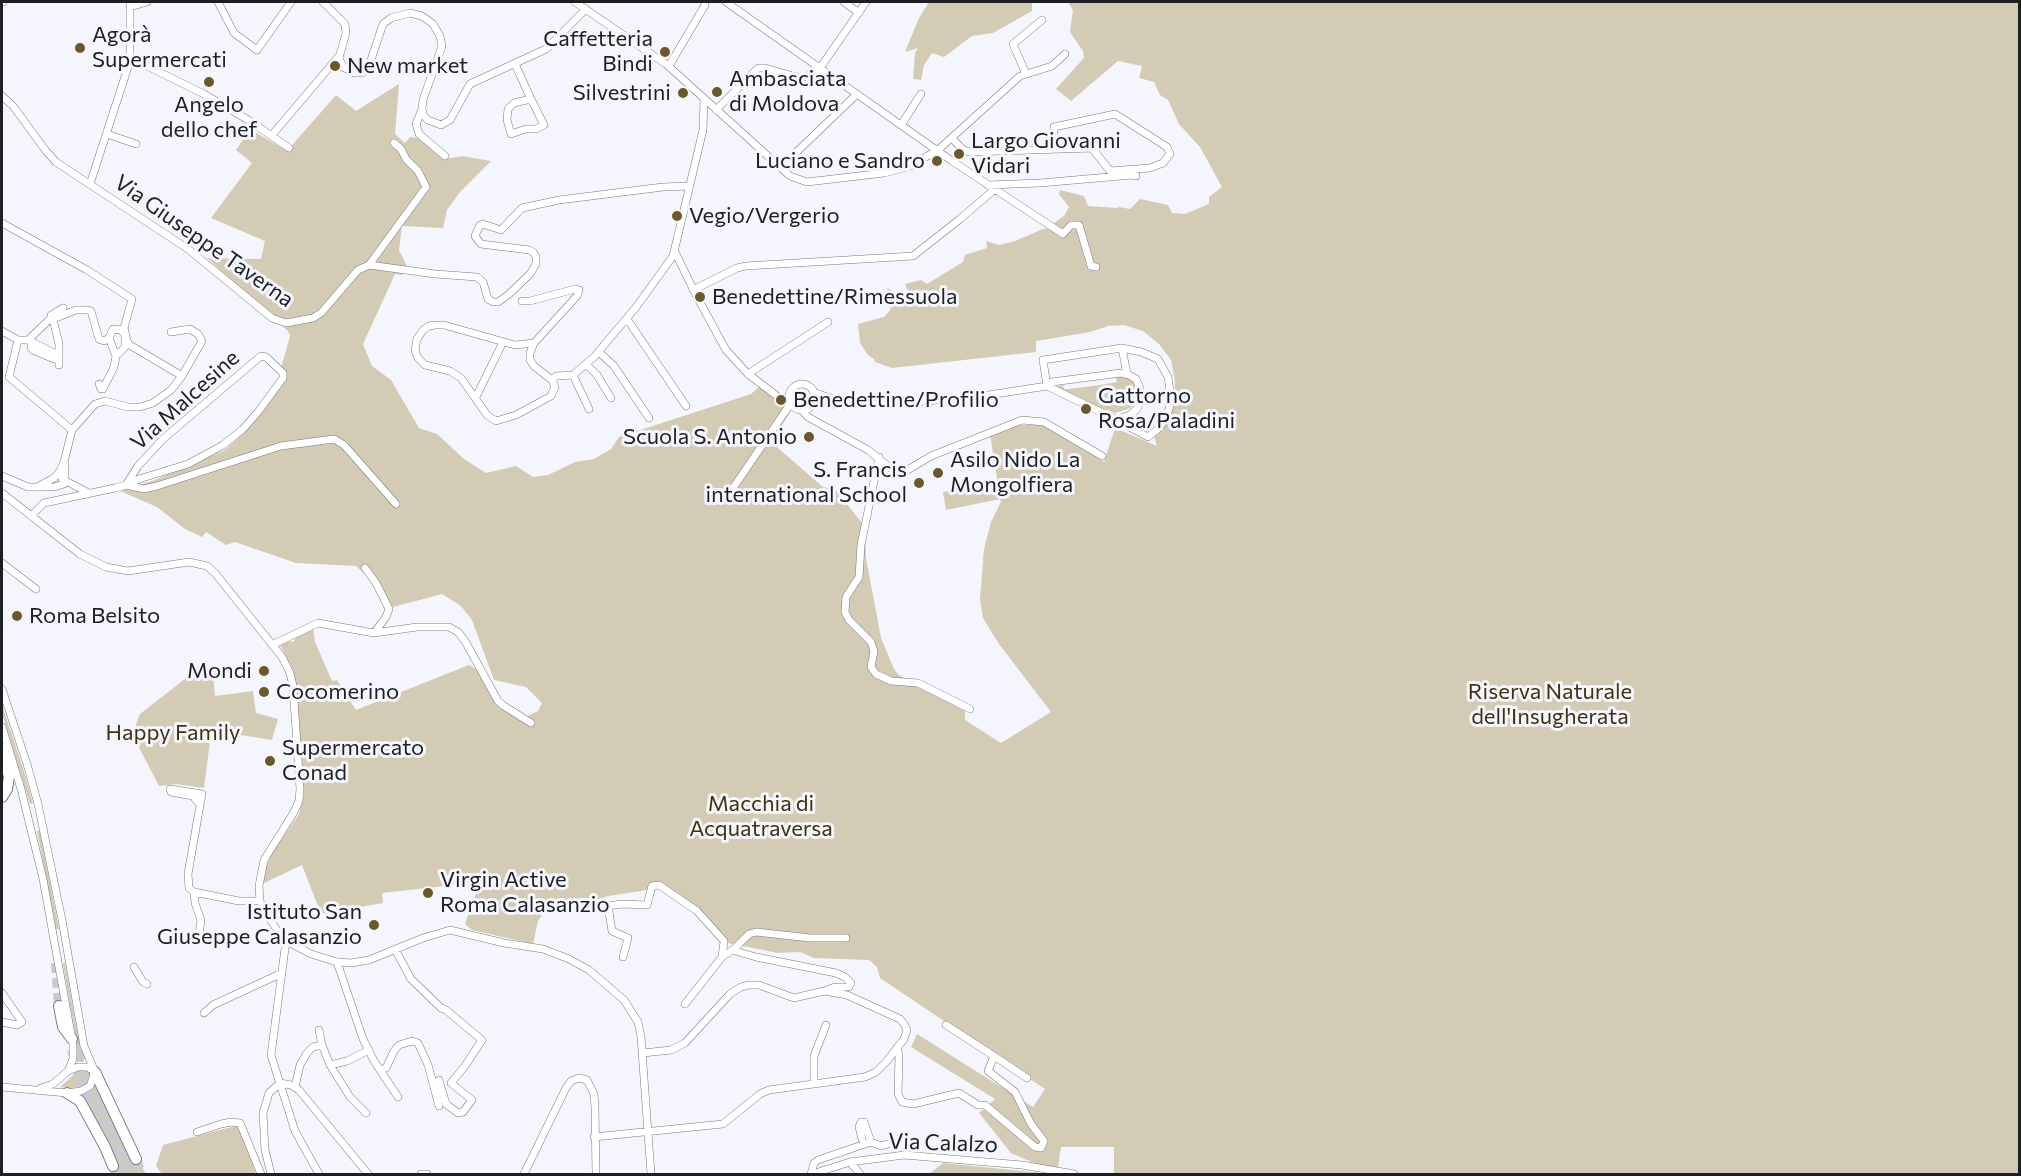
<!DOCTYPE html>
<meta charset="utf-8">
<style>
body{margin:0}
#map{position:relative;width:2021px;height:1176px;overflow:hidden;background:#f4f5fd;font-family:Commissioner,sans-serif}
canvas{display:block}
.frame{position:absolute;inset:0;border:3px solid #1e1f22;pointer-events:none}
</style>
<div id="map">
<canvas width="2021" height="1176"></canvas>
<div class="frame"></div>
</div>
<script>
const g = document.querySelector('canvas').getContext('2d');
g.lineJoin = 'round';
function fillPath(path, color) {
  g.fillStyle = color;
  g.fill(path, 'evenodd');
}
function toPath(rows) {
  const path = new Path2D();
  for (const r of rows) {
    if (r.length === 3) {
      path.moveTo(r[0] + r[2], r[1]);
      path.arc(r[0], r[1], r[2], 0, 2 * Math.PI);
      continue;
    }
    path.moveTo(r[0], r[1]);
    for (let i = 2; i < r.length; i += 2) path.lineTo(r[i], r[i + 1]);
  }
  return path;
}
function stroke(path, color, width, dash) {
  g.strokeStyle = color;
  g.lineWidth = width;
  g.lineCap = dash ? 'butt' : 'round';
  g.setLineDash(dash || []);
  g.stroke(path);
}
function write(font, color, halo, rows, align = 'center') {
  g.font = font + ' Commissioner,sans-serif';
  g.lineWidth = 6;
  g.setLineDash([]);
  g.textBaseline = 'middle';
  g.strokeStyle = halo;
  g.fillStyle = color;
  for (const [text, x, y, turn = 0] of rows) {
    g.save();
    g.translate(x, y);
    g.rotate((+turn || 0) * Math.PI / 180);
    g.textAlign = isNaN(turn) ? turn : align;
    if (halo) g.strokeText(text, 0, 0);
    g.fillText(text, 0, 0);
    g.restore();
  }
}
const green = toPath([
 [929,2,1036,2,1032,3,1032,11,993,33,972,36,944,57,932,53,924,65,921,80,913,79,915,53,918,48,905,52,919,18],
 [1068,2,2019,2,2019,1174,1114,1174,1114,1147,1061,1147,1057,1173,1011,1153,979,1113,995,1099,911,1047,917,1034,1033,1107,1045,1089,880,978,877,967,869,960,814,958,800,952,778,953,728,943,722,932,715,931,665,887,609,896,542,915,538,921,533,944,472,930,465,924,480,882,382,893,383,903,321,914,302,865,262,884,264,872,272,853,299,814,304,794,292,668,280,645,288,641,294,642,296,636,313,628,315,642,332,681,337,680,356,710,469,665,479,671,496,703,519,720,538,711,542,703,526,687,494,680,472,620,461,606,442,594,393,607,382,590,356,566,296,563,235,542,226,545,206,532,202,537,185,529,157,507,120,491,152,481,225,450,246,431,285,380,281,368,290,336,288,331,207,258,261,259,265,241,211,218,252,163,236,150,250,129,287,151,336,95,356,111,399,84,395,134,405,143,410,137,418,138,446,159,462,156,491,161,460,192,447,210,443,228,402,226,399,250,407,266,401,275,395,274,363,344,372,366,391,380,419,428,437,434,464,459,486,473,516,466,533,477,548,475,575,462,594,459,611,449,619,437,751,394,759,387,791,411,771,442,823,487,836,490,865,527,866,558,881,638,894,669,899,675,965,711,965,720,1001,743,1051,712,999,644,983,618,980,599,984,549,991,522,1001,502,1000,499,946,510,943,492,998,485,990,434,1013,425,1043,425,1104,462,1115,428,1157,446,1154,436,1166,425,1174,398,1175,382,1171,360,1159,344,1143,331,1124,325,1108,326,1090,332,1036,341,1036,352,892,368,875,362,874,359,868,355,860,343,858,324,884,317,891,309,887,288,905,297,910,297,905,284,921,280,927,284,963,262,965,255,987,248,986,241,999,245,1015,241,1043,229,1056,227,1053,224,1064,216,1069,207,1059,194,1060,190,1084,196,1088,206,1117,208,1119,207,1130,209,1140,199,1168,205,1172,213,1185,214,1209,204,1209,197,1222,187,1200,147,1179,124,1168,100,1160,95,1154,82,1139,78,1142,66,1118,61,1071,101,1056,89,1084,58,1083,51,1070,32,1073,10],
 [1116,377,1125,377,1132,380,1137,387,1138,396,1131,408,1115,413,1108,411,1054,387,1063,385,1064,389,1069,389,1093,386,1117,382],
 [204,664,213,674,215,696,253,691,256,713,278,719,272,740,222,732,219,742,210,741,204,788,176,784,159,786,132,734,140,714],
 [2,705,23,768,33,803,30,804,2,713],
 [37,831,40,831,59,929,56,929],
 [65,963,79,1042,84,1062,77,1062,77,1044,63,964],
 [78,1071,85,1071,89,1073,90,1077,85,1085,74,1088,60,1087],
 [96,1085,139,1158,145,1174,112,1174,86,1104,80,1095,89,1093],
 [239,1125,256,1174,162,1174,156,1166,163,1145],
 [943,1163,1052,1174,1056,1174,929,1174]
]);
const highwayTunnel = toPath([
 [56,963,59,1006],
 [79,1035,88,1072,132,1174],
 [72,1050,80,1078,116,1154,123,1174],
 [136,1159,141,1174],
 [113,1166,116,1174]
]);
const minor = toPath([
 [2,2,3,2],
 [218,2,234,33,257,50,291,2],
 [323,2,345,24,346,33,339,58,343,67,354,73,362,73,368,69,383,24,391,18,410,13,422,16,433,24,440,36,442,46,423,100,422,109,423,115,428,120,441,125,450,120,470,84,546,49,586,9],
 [575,2,666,64,790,176,807,182,884,173,910,166,938,150,1020,76,1052,66,1065,54],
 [726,2,952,161,1063,234,1071,225,1079,225,1091,266,1096,267],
 [844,2,859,13],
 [130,7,147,2],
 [131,56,147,66,204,94,250,121,289,148],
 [515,64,531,99],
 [669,66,705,5],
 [1026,74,1013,44,1042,20],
 [2,96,13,106,46,151,56,162,188,249,272,318,286,323,313,318,321,313,358,270,369,265,435,274,477,277,483,282,488,299,493,302,498,302,508,295,530,274,536,264,536,257,533,252,529,250,481,244,475,236,480,225,483,224,501,230,522,208,559,200,663,187,689,186],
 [531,99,544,125,536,129,526,129,511,134,507,120,508,109,514,103,531,99],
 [422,109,416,124,419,134,445,156],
 [716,110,758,68,765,68,800,78,813,74,820,68,866,2],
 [901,125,921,94],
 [107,134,136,144],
 [272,135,339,56],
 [952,138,962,149,969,152,1092,148],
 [1053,149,1054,127,1115,114,1167,147,1170,154,1163,163,1150,168,1110,171,1092,148,1098,148,1102,142],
 [781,167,857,94],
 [90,184,130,61,130,2],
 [988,185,1040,183,1132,175,1136,176],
 [2,223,87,270,132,299,124,328,128,344,182,376],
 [675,252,696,295,726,350,748,374,777,396,790,400],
 [369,265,426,187,418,171,406,159,401,149,394,143],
 [693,290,737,268,746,266,913,256,960,219,995,189],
 [522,301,530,301,575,289,579,290,577,296,534,343,530,353,530,360,534,366,552,380],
 [51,318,51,315,63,308],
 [53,319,76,310,88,310,91,311,99,339,104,341,109,338,113,329,121,330,125,335,125,347,116,356,114,367,103,389,101,389,99,384],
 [627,319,686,406],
 [2,331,18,340,9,377,72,430],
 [109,338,116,356],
 [18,340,28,340,51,318,53,319,59,344,59,365],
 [28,340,54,353,56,356,54,359,33,350,31,347,33,342],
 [534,343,515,345,444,325,435,325,429,326,423,330,417,339,415,350,418,358,425,365,450,371,461,378,487,415,496,421,516,415,551,396,555,387,552,380],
 [599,352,614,366,649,418],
 [587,365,597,375,611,398],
 [748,374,828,322],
 [573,375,589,409],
 [552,380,556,376,573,375,594,357,637,306,673,256,703,130,704,99],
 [802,397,13],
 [1047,386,1043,360,1122,348,1127,374],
 [813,392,842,402],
 [476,397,503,342],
 [811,405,892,404,982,396,1047,386,1052,382,1121,373,1129,375,1136,379,1140,388,1141,400,1137,409,1130,415,1121,418,1113,418,1047,386],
 [801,409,808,417,868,450,899,475,931,456,1022,420,1044,422,1102,456],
 [1114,419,1148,437,1158,429,1164,421,1169,409,1171,399,1168,377,1158,359,1141,352,1122,348],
 [879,457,861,545,859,577,846,597,845,612,849,620,871,642,874,651,871,667,876,674,891,681,918,683,970,709],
 [2,476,28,487,54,487,64,484,65,464],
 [62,479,87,492],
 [126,485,144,489,157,486,281,446,334,439,344,445,396,504],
 [37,487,54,478,60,471,64,462,72,430,95,404,105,401,128,407,140,407,153,403,171,390,182,376,202,341,198,334,190,329,171,332],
 [731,491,791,403],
 [2,493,80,554,106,567,128,571,189,562,207,566,215,573,282,657,290,673,293,686,300,789,299,801,294,812,264,860,259,886,260,901,264,909,280,935,286,941,311,954,337,962,351,963,369,960,423,938,450,930,504,943,543,949,569,959,589,970,624,1000,638,1022,641,1037,651,1174],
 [31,516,44,503,115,488,126,485,139,479,188,464,223,445,243,429,258,412,283,378,283,373,266,357,261,356,163,439,138,466,126,485],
 [2,563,36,589],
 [365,568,376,583,389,609,386,617,374,633],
 [272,645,318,623,374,633,417,627,449,627,458,632,465,641,498,701,504,706,531,723],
 [2,689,27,764,38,804,62,920,84,1046,95,1072,90,1086,81,1091,67,1093,2,1087],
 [2,727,21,789,43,879,73,1045,73,1059,68,1071],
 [170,789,202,794,200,805,193,796,171,792,170,789],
 [200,805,188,874,189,888,194,892,239,901,260,901],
 [194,892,195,903,201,920,199,934],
 [286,941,271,1055,295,1131,319,1174],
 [395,949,411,979,441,1008,446,1010,482,1040,465,1066,451,1083,472,1100,463,1112,458,1113,446,1104,439,1080],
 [623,957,628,938,612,931,608,906,622,904,647,905,652,886,659,885,697,911,724,941,722,957],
 [337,962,363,1039,374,1061,398,1097],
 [134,967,143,982,147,984],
 [824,991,835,987,849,987,851,983,845,977,836,973,756,957,735,951,735,948,749,934,756,932,810,938,846,938],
 [2,993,22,1022,17,1025,2,1022],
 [685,1004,722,957,734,949],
 [204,1013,213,1005,282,973],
 [319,1030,322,1045,330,1065,350,1097,366,1113],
 [897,1048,899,1055,898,1094,902,1102,913,1104,959,1093,978,1105,985,1105,1035,1147,1041,1148,1044,1141,1031,1124,1015,1092,988,1071,994,1056,946,1025],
 [994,1056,1027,1078],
 [330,1065,347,1061,369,1050],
 [380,1070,386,1068,394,1051,399,1045,412,1041,418,1043,428,1065,439,1106],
 [280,1083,291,1085,299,1090,368,1174],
 [814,1084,814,1056,826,1025],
 [295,1087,300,1065,307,1053,313,1047,322,1045],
 [41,1088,53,1084,68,1071,78,1067,87,1067,94,1071],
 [197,1132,221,1124,231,1122,240,1123,261,1174],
 [594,1137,723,1124,760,1094,769,1090,865,1077,876,1072,886,1062,904,1039,907,1030,904,1024,900,1019,847,995,824,991,794,998,759,985,749,985,741,987,730,994,685,1043,671,1050,643,1053],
 [862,1139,859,1127,861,1122,864,1122,871,1142],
 [850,1162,860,1174],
 [271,1174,265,1150,263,1113,269,1093,280,1083],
 [421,1174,427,1174],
 [524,1174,566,1088,571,1081,579,1078,587,1080,594,1094,595,1107,596,1174],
 [811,1174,814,1163,818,1160,871,1142,881,1146,898,1141],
 [812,1174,850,1162,904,1155,1022,1165,1074,1174]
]);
const highway = toPath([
 [2,749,9,777,7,789,2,797],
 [59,1006,63,1027,72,1039],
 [95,1072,136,1159],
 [67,1093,80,1101,105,1147,113,1166]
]);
const markers = [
 [80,48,6,"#6c5827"],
 [665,52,6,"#6c5827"],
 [335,66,6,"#6c5827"],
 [209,82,6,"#6c5827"],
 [717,92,6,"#6c5827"],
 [683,93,6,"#6c5827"],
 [959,154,6,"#6c5827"],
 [937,161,6,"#6c5827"],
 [677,216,6,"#6c5827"],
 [700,297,6,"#6c5827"],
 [781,400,6,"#6c5827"],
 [1086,409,6,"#6c5827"],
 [809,437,6,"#6c5827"],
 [938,473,6,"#6c5827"],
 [919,483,6,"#6c5827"],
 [17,616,6,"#6c5827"],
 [264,671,6,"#6c5827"],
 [264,692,6,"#6c5827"],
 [270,761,6,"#6c5827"],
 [428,893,6,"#6c5827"],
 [374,925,6,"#6c5827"]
];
const poiNames = [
 ["Agorà",92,35],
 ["Supermercati",92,60],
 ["Caffetteria",653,39,"right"],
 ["Bindi",653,64,"right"],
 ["New market",347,66],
 ["Ambasciata",729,79],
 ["di Moldova",729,104],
 ["Silvestrini",671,93,"right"],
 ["Angelo",209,105,"center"],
 ["dello chef",209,130,"center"],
 ["Largo Giovanni",971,141],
 ["Vidari",971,166],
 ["Luciano e Sandro",925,161,"right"],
 ["Vegio/Vergerio",689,216],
 ["Benedettine/Rimessuola",712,297],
 ["Gattorno",1098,396],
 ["Rosa/Paladini",1098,421],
 ["Benedettine/Profilio",793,400],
 ["Scuola S. Antonio",797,437,"right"],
 ["Asilo Nido La",950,460],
 ["Mongolfiera",950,485],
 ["S. Francis",907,470,"right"],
 ["international School",907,495,"right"],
 ["Roma Belsito",29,616],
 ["Mondi",252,671,"right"],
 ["Cocomerino",276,692],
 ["Supermercato",282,748],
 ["Conad",282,773],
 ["Virgin Active",440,880],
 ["Roma Calasanzio",440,905],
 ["Istituto San",362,912,"right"],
 ["Giuseppe Calasanzio",362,937,"right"]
];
const streetNames = [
 ["Via Giuseppe Taverna",204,241,35],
 ["Via Malcesine",185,400,-42],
 ["Via Calalzo",943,1143,2]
];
const parkNames = [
 ["Riserva Naturale",1550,692],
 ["dell'Insugherata",1550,717],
 ["Happy Family",173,733],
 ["Macchia di",761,804],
 ["Acquatraversa",761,829]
];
fillPath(green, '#d4cbb5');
stroke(highwayTunnel, '#c9cad1', 10, [10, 5]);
stroke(minor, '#777881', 8);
stroke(highway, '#777881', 12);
stroke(minor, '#fff', 7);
stroke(highway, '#fff', 10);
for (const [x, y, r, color] of markers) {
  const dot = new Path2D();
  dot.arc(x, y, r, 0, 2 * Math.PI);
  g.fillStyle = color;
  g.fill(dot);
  stroke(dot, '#f4f5fd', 2);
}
write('22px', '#1e1f22', '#f4f5fd', poiNames, 'left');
write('22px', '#1e1f22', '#f4f5fd', streetNames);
write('22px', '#40320c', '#f4f5fd', parkNames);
</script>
